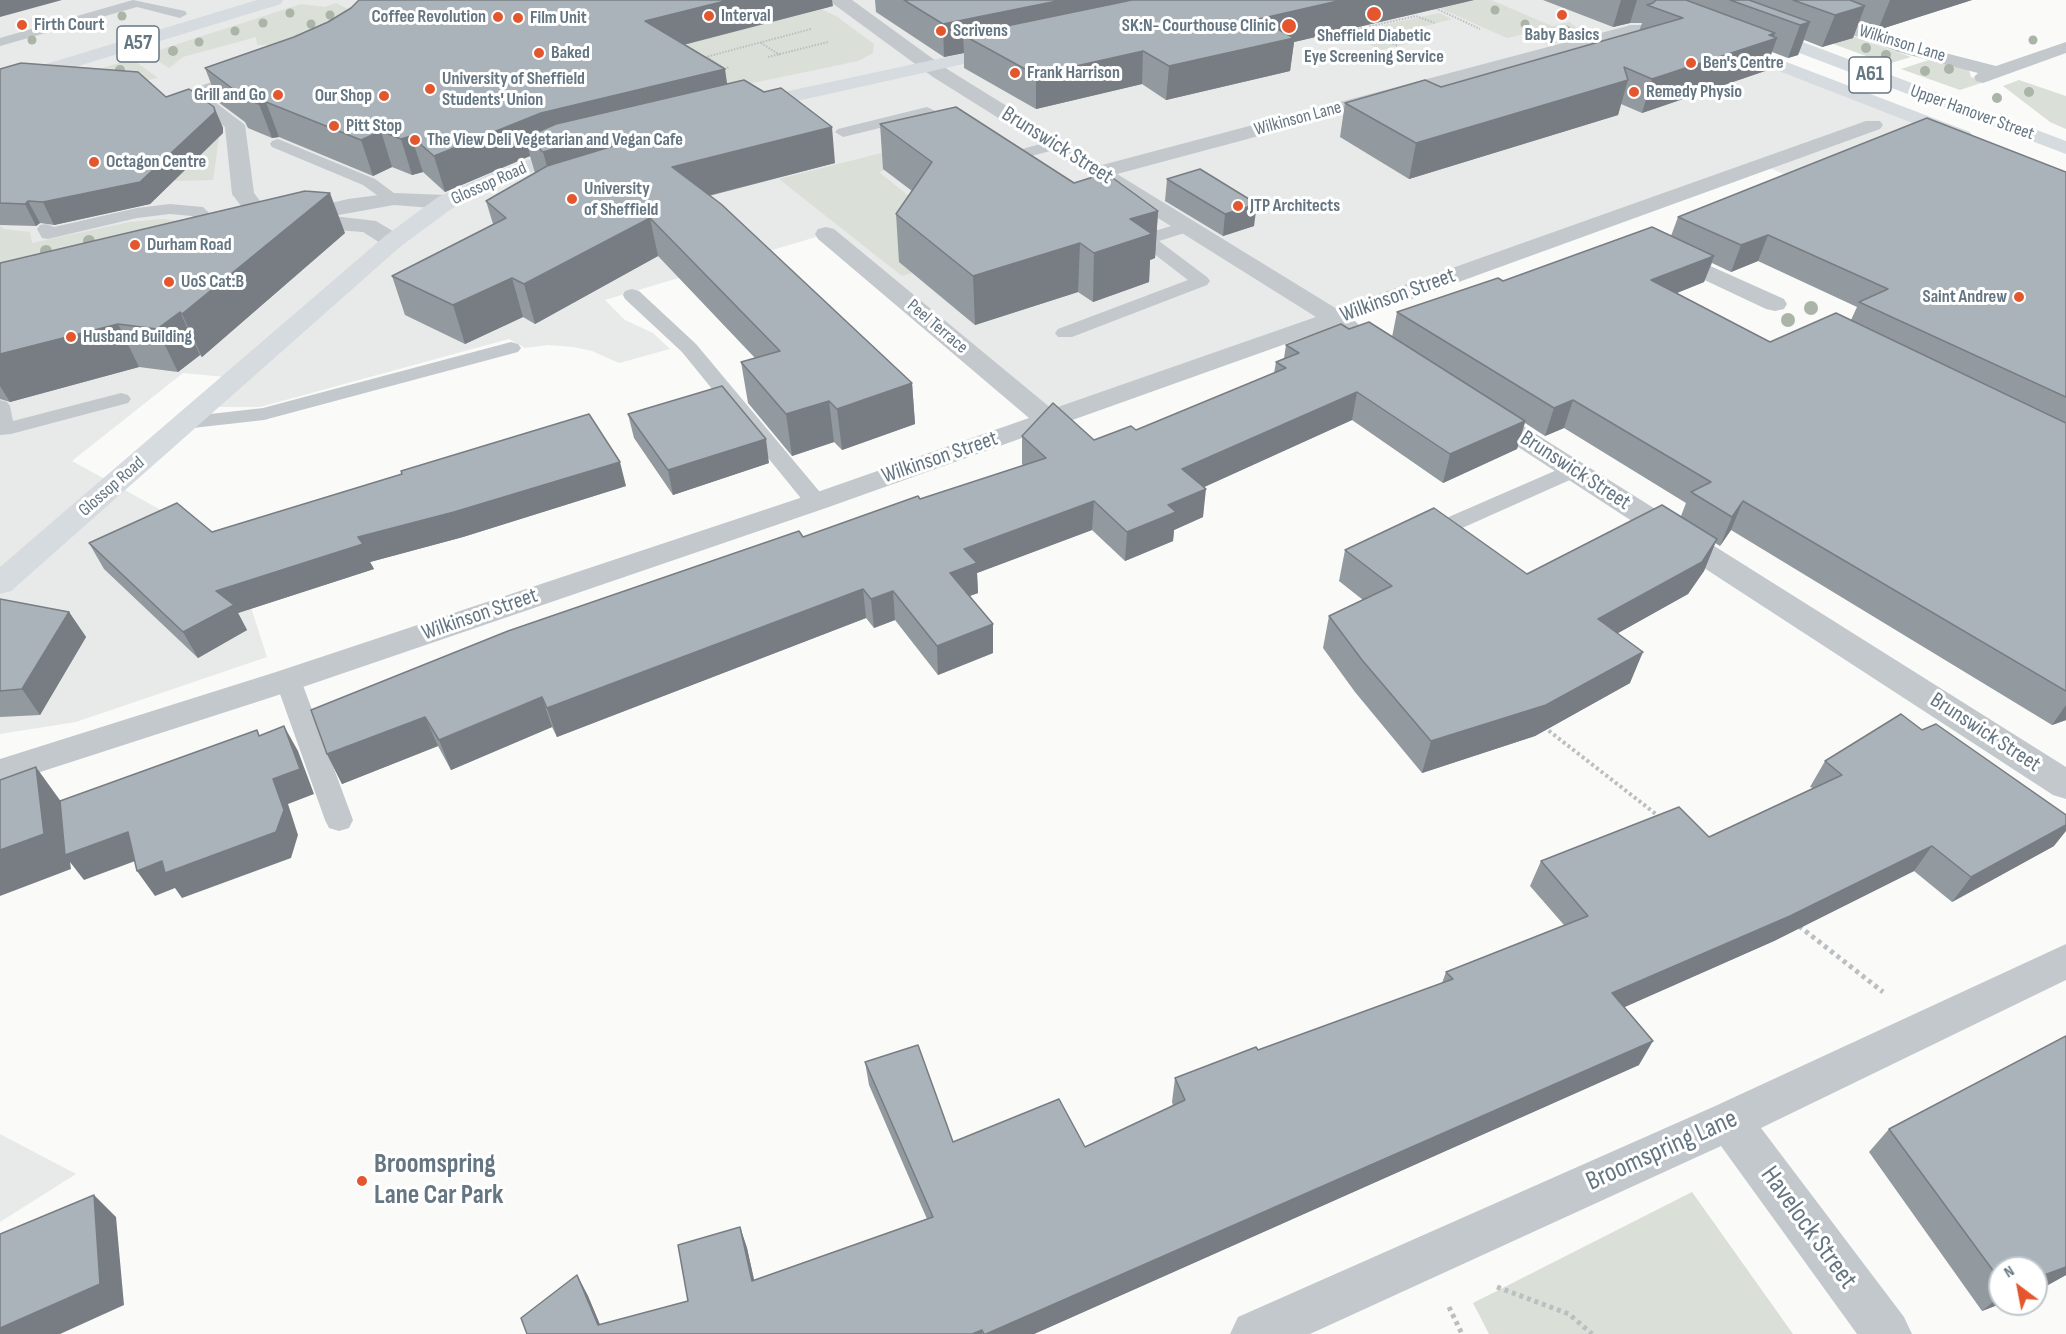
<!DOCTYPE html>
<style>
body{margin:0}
#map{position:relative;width:2066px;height:1334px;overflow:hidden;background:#fafaf8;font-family:"Sofia Sans Condensed",sans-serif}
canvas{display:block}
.north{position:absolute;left:1988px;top:1256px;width:60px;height:60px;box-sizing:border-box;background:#fff;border:2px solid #c1c8cd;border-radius:50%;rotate:328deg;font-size:16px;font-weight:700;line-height:24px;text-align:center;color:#657683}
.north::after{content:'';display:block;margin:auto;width:21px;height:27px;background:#e4572e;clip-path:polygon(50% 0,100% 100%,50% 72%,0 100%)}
</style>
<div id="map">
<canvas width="2066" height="1334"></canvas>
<div class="north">N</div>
</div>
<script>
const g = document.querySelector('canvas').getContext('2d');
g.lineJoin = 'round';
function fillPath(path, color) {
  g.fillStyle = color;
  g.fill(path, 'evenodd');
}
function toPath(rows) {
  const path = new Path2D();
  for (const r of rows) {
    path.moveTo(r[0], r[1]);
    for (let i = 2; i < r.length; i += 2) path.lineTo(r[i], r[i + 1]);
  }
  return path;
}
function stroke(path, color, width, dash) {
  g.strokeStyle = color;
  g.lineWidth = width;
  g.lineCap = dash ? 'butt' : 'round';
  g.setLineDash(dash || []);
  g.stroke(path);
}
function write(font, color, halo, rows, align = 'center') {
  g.font = font + ' "Sofia Sans Condensed",sans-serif';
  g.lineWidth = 6;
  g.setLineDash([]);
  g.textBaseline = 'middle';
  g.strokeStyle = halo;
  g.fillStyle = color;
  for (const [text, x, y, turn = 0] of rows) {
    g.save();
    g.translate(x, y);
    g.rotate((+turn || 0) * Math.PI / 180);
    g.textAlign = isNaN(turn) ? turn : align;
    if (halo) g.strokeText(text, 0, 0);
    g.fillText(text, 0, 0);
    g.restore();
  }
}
const built = toPath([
 [0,0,1616,0,2025,159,1879,215,1763,165,1048,420,826,234,605,300,625,320,653,333,670,349,619,363,592,351,573,347,548,345,525,348,509,339,260,407,203,407,236,378,183,373,72,461,232,549,267,657,76,722,0,734],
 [0,1134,76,1174,0,1222]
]);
const green = toPath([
 [1459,0,1491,0,1552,26,1569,22,1582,31,1578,37,1548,45,1524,34,1507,38,1435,6],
 [1752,0,1911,57,1888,64,1724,4],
 [336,3,346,8,349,13,305,44,257,45,256,37,183,57,169,68,147,54,301,4,325,7],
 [821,9,836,16,874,44,873,53,858,61,724,89,666,50],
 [1439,13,1452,19,1415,29,1433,38,1381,50,1347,33],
 [132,59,158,78,65,97,0,100],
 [1929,60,1969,70,1971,77,1984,82,1960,90,1901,69],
 [2019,80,2066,96,2066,129,2050,122,2003,86],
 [183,114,219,138,213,180,175,181],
 [897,149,914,161,879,172,931,214,992,249,902,276,779,179],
 [163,219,178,221,0,270,0,226,4,229,30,232,32,243,130,222],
 [1692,1192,1793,1334,1489,1334,1473,1303]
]);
const pathFar2 = toPath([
 [1433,7,1480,29],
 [1349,31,1416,16,1435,23],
 [1353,31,1378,37,1398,46],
 [761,43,780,55],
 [707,57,725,69,729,67],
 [768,57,828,42],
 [702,58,811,29]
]);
const pathFar1 = toPath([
 [1544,727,1661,818]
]);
const path = toPath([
 [1799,926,1883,992],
 [1497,1287,1569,1314,1592,1334],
 [1449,1307,1462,1334]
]);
const lane = toPath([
 [133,0,185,11,187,14,180,18,137,7,0,46,0,38,133,0],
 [927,107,965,125,968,128,960,133,955,131,925,117,843,137,835,132,838,129,927,107],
 [278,139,375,179,402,199,394,204,388,203,363,185,272,147,270,144,272,141,278,139],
 [1055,140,1063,145,1061,148,1017,160,1009,155,1011,152,1055,140],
 [170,204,203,207,217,221,223,239,220,243,208,243,200,223,192,216,170,214,137,218,48,239,42,238,37,229,40,225,46,224,54,227,137,208,170,204],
 [1188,221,1194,222,1197,226,1194,230,1159,241,1207,277,1210,281,1207,285,1072,337,1058,337,1055,333,1058,329,1188,280,1119,227,1122,223,1128,222,1148,233,1188,221],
 [632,289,639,291,696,344,824,497,827,502,824,507,816,509,808,507,682,352,625,299,623,295,625,291,632,289],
 [511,342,518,344,521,348,518,352,264,420,184,429,177,427,174,423,177,419,184,417,263,408,511,342],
 [121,393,128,395,131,399,128,403,11,434,0,435,0,400,7,402,10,406,13,421,121,393],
 [1573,463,1581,465,1584,470,1581,475,1460,529,1452,531,1444,529,1441,524,1444,519,1573,463],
 [288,671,297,674,301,680,353,820,349,828,339,831,329,828,325,820,275,680,279,674,288,671]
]);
const street = toPath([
 [828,0,852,0,947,69,1102,165,1631,25,1643,25,1646,29,1643,33,1117,174,1337,309,1866,121,1880,121,1883,125,1880,129,1354,320,1361,327,1358,332,1349,334,1333,327,826,508,300,688,0,785,0,759,276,672,806,496,1029,418,818,239,815,234,818,229,826,227,834,229,1052,409,1316,317,933,77,828,0],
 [1766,0,1790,0,1910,44,1996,66,2066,42,2066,53,1983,83,1976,81,1974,77,1978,73,1898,52,1768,4,1766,0],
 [255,67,262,69,264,73,262,77,207,96,245,125,254,193,279,226,276,231,268,233,260,231,232,194,225,127,183,95,186,91,255,67],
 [394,193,446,195,454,197,457,202,454,207,446,209,394,205,333,216,376,221,401,236,404,241,401,246,393,248,385,246,363,232,323,229,315,227,313,221,293,226,285,224,282,219,285,214,293,212,348,199,394,193],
 [1668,247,1784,299,1787,304,1784,309,1775,311,1766,309,1660,259,1657,254,1660,249,1668,247],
 [1484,405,1493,407,2066,767,2066,799,2053,795,1475,419,1471,413,1475,407,1484,405],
 [2066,944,2066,980,1761,1128,1904,1317,1912,1334,1857,1334,1721,1146,1310,1334,1230,1334,1238,1317,1713,1107,2066,944]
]);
const secondary = toPath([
 [1007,44,1013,45,1016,49,1013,53,747,112,740,110,737,106,740,102,747,100,1007,44],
 [575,143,582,145,585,149,582,153,504,182,454,207,401,246,11,591,0,594,0,567,385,236,438,197,490,174,575,143]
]);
const primary = toPath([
 [257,0,283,0,281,4,0,90,0,78,257,0]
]);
const highway = toPath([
 [1668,0,1691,0,2066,141,2066,154,1670,4,1668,0],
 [1726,39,1970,132,1973,136,1970,140,1956,140,1720,48,1717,44,1720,40,1726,39]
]);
const trees = [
 [1495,10,4.5],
 [290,13,4.5],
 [330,15,4.5],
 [122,16,4.5],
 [263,23,4.5],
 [311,24,4.5],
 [1525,24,4.5],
 [1566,30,4.5],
 [235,31,4.5],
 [1542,34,4.5],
 [32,40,4.5],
 [2033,40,4.5],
 [199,42,4.5],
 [1866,48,5],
 [173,51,5],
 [1886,55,5],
 [1949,69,5],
 [120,70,5],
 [1925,71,5],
 [2029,92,5],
 [1997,98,5],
 [89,241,6],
 [46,251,6],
 [1811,308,7],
 [1788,320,7]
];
const wall = toPath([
 [875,0,1474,0,1294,42,1290,71,1166,100,1142,84,1036,109,964,68,964,53,944,57,876,12],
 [1543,0,1972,0,1878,30,1858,23,1853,38,1822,47,1804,40,1798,55,1788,58,1772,52,1765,71,1642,113,1621,104,1618,115,1409,179,1340,137,1345,103,1441,87,1639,31,1642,23,1630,23,1613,27],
 [833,6,684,45,728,84,835,163,709,196,912,383,915,424,842,450,834,442,792,456,748,403,741,362,755,358,658,256,535,324,523,317,465,344,405,315,392,276,493,224,486,201,535,173,530,156,445,192,423,172,412,175,392,167,373,176,279,137,272,138,248,128,245,122,218,102,205,68],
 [0,69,166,97,214,107,223,128,223,133,150,204,54,225,40,223,36,226,0,225],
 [880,124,1074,183,1158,211,1155,258,1150,260,1149,282,1093,302,1078,292,975,325,899,262,896,214,912,191,883,169],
 [2066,172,2066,720,2052,725,1731,530,1720,546,1715,543,1704,571,1688,594,1618,633,1630,683,1535,736,1422,773,1355,692,1323,648,1329,616,1363,600,1339,581,1345,550,1527,574,1681,516,1686,503,1564,428,1545,436,1525,423,1517,449,1443,483,1352,420,1204,487,1203,517,1174,530,1173,541,1125,561,1092,530,977,573,978,593,969,596,993,624,993,653,938,675,895,620,874,628,866,618,557,737,552,727,451,770,438,746,342,784,327,754,803,537,1023,466,1022,464,1022,436,1094,440,1136,430,1274,373,1276,362,1284,358,1286,345,1349,329,1392,337,1397,312,1503,281,1671,236,1678,217],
 [1758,261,1857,307,1851,320,1770,342,1677,293,1704,282,1712,263,1731,272],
 [1167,179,1254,226,1223,236,1165,201],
 [345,233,202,357,200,355,178,372,139,367,10,402,0,399,0,263],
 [628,414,769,463,673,495,634,438],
 [626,486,463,537,370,562,374,569,238,613,247,630,198,658,104,569,89,543,212,532],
 [0,599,69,612,86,637,40,715,0,717],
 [1825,761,2054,846,1952,902,1914,871,1774,941,1624,1007,1639,1065,1034,1334,527,1334,577,1275,588,1296,600,1325,688,1301,740,1227,747,1248,754,1280,927,1219,869,1085,865,1062,953,1142,1085,1147,1173,1106,1172,1102,1175,1078,1258,1050,1442,983,1446,972,1564,925,1530,886,1541,861,1709,837,1813,788,1810,787],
 [2066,1036,2066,1275,2048,1285,2000,1268,2000,1304,1982,1311,1869,1152,1889,1129]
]);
const shadedWall = toPath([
 [0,0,62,0,0,17],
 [729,0,832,0,833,6,651,53,645,21],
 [1062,0,1210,0,963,35,964,53,944,57,943,24],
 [1342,0,1474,0,1294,42,1290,71,1166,100,1169,66,1259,19],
 [1621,0,1637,0,1630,23,1613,27],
 [1890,0,1972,0,1878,30],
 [1865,6,1853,38,1822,47,1835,15],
 [1810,22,1798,55,1788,58,1800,25],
 [1775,33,1773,39,1777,38,1765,71,1642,113,1652,79],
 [1143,51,1142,84,1036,109,1036,75],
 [725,69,730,103,606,134,613,170,553,188,543,152,526,137,530,156,445,192,434,156,541,113],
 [1628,80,1618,115,1409,179,1416,143],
 [266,102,279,137,272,138,259,104],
 [214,107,223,128,223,133,150,204,54,225,43,202],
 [832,127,835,163,679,203,672,167],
 [381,131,392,167,373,176,361,140],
 [411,136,423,172,412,175,401,139],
 [330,193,345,233,202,357,182,314],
 [28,201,40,223,36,226,25,204],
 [1257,204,1254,226,1223,236,1225,214],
 [1158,211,1155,258,1150,260,1149,282,1093,302,1094,253,1130,219],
 [650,218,658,256,535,324,524,284],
 [1768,235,1758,261,1731,272,1741,245],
 [1080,243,1078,292,975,325,973,276],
 [1714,256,1704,282,1642,307,1651,280],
 [512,278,523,317,465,344,453,305],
 [180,312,200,355,178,372,157,329],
 [118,324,139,367,10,402,0,386,0,354],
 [912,383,915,424,842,450,837,409],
 [1357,392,1352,420,1180,498,1182,469],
 [1573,400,1564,428,1545,436,1554,408],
 [829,401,834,442,792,456,786,414],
 [1525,421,1517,449,1443,483,1450,454],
 [766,439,769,463,673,495,668,470],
 [620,462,626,486,463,537,370,562,374,569,238,613,247,630,198,658,183,632,216,591,358,537],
 [1206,489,1203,517,1174,530,1173,541,1125,561,1127,532,1168,505],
 [1094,501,1092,530,977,573,978,593,951,603,950,573,964,549],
 [1743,501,1731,530,1720,546,1732,517],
 [1717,539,1704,571,1688,594,1586,651,1598,619],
 [863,589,866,618,557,737,547,708],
 [893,591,895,620,874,628,871,599],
 [69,612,86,637,40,715,22,689],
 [993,624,993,653,938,675,937,646],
 [1643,652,1630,683,1535,736,1422,773,1431,741],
 [542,697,552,727,451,770,439,740],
 [2066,705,2066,720,2052,725],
 [425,717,438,746,342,784,327,754],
 [284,726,298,751,314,794,288,804,298,835,291,858,182,898,175,888,155,896,137,871,273,779],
 [36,767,62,803,128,832,146,857,84,880,70,862,71,869,0,896,0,850],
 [2066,825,2066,831,2054,846,1952,902,1971,877],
 [1932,846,1914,871,1774,941,1600,1018,1612,993],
 [1653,1041,1639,1065,1034,1334,986,1334],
 [94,1195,116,1217,124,1305,60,1334,0,1334,0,1328],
 [740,1227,747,1248,759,1302,752,1281],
 [2066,1267,2066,1275,2048,1285,2036,1290,2036,1278],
 [577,1275,588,1296,604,1334,598,1325],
 [2000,1296,2000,1304,1982,1311],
 [982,1330,982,1334,972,1334]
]);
const building = toPath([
 [359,0,729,0,645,21,725,69,541,113,434,156,411,136,401,139,381,131,361,140,266,102,259,104,234,94,233,89,205,68,294,37,328,22,351,8,359,0],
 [904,0,1062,0,943,24,904,0],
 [1132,0,1342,0,1259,19,1294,38,1169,66,1143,51,1036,75,963,35,1132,0],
 [1656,0,1686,0,1775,33,1769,35,1777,38,1652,79,1624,67,1628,80,1416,143,1345,103,1425,80,1441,87,1683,18,1647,5,1653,3,1656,0],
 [1730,0,1749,0,1810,22,1800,25,1730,0],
 [1793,0,1850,0,1865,6,1835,15,1793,0],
 [21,63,138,72,166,97,189,89,214,107,215,112,140,182,43,202,28,201,25,204,0,203,0,69,21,63],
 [744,80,764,92,781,88,832,127,672,167,721,204,912,383,837,409,829,401,786,414,741,362,780,351,650,218,524,284,512,278,453,305,392,276,506,218,486,201,547,166,613,146,617,140,606,134,543,152,526,137,556,124,744,80],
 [956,107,1074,183,1106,173,1158,211,1130,219,1152,234,1094,253,1080,243,973,276,896,214,932,162,880,124,956,107],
 [1927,118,2066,172,2066,397,1859,302,1888,289,1768,235,1741,245,1678,217,1927,118],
 [1200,169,1257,204,1225,214,1167,179,1200,169],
 [305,191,330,193,182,314,180,312,157,329,118,324,0,354,0,263,305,191],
 [1652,227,1714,256,1651,280,1770,342,1836,313,2066,423,2066,691,1743,501,1732,517,1691,492,1711,482,1573,400,1554,408,1397,312,1498,278,1503,281,1652,227],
 [1369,322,1525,421,1450,454,1357,392,1182,469,1206,489,1168,505,1176,512,1127,532,1094,501,964,549,977,563,950,573,993,624,937,646,893,591,871,599,863,589,547,708,542,697,439,740,425,717,327,754,311,710,508,631,799,531,803,537,918,496,920,499,1046,458,1022,436,1053,403,1094,440,1131,426,1136,430,1286,368,1276,362,1299,353,1286,345,1341,324,1349,329,1369,322],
 [722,386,766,439,668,470,628,414,722,386],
 [589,414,620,462,454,512,358,537,363,544,216,591,234,605,183,632,89,543,177,503,212,532,402,474,401,471,589,414],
 [1662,505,1717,539,1702,562,1598,619,1643,652,1546,705,1431,741,1362,660,1329,616,1392,586,1345,550,1434,508,1527,574,1662,505],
 [0,599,69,612,22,689,0,691,0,599],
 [1901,714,1922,730,1936,724,2066,815,2066,825,1971,877,1932,846,1790,916,1612,993,1653,1041,986,1334,984,1334,982,1330,972,1334,527,1334,521,1318,577,1275,598,1325,688,1301,678,1245,740,1227,752,1281,933,1217,865,1062,918,1045,953,1142,1059,1099,1085,1147,1185,1100,1175,1078,1256,1047,1258,1050,1453,979,1446,972,1588,916,1541,861,1679,807,1709,837,1842,775,1825,761,1901,714],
 [284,726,300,769,273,779,284,810,276,832,165,873,162,861,137,871,128,832,65,855,60,801,257,730,259,736,284,726],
 [36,767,44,834,0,850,0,780,36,767],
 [2066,1036,2066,1267,2036,1278,2036,1268,2000,1268,2000,1280,1889,1129,2066,1036],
 [94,1195,100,1284,0,1328,0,1234,94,1195]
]);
const markers = [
 [1374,14,8,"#e4572e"],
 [1562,15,6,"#e4572e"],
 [709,16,6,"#e4572e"],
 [498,17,6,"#e4572e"],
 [518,18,6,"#e4572e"],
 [22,25,6,"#e4572e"],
 [1289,26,8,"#e4572e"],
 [941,31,6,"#e4572e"],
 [539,53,6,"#e4572e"],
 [1691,63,6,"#e4572e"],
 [1015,73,6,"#e4572e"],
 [430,89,6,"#e4572e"],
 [1634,92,6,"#e4572e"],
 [278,95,6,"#e4572e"],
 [384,96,6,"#e4572e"],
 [334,126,6,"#e4572e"],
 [415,140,6,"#e4572e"],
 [94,162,6,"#e4572e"],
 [572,199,6,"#e4572e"],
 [1238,206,6,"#e4572e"],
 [135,245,6,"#e4572e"],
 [169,282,6,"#e4572e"],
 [2019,297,6,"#e4572e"],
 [71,337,6,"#e4572e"],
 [362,1181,6,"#e4572e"]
];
const farPoinames = [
 ["Interval",721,16],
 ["Coffee Revolution",486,17,"right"],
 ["Film Unit",530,18],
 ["Firth Court",34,25],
 ["SK:N- Courthouse Clinic",1276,26,"right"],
 ["Scrivens",953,31],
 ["Baby Basics",1562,35,"center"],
 ["Sheffield Diabetic",1374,36,"center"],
 ["Eye Screening Service",1374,57,"center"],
 ["Baked",551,53],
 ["Ben's Centre",1703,63],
 ["Frank Harrison",1027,73],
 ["University of Sheffield",442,79],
 ["Students' Union",442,100],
 ["Remedy Physio",1646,92],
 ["Grill and Go",266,95,"right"],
 ["Our Shop",372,96,"right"],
 ["Pitt Stop",346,126],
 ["The View Deli Vegetarian and Vegan Cafe",427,140],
 ["Octagon Centre",106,162],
 ["University",584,189],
 ["of Sheffield",584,210],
 ["JTP Architects",1250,206],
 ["Durham Road",147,245],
 ["UoS Cat:B",181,282],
 ["Saint Andrew",2007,297,"right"],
 ["Husband Building",83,337]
];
const farStreetnames = [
 ["Wilkinson Lane",1902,44,17],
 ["Upper Hanover Street",1972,113,20],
 ["Wilkinson Lane",1298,119,-15],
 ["Glossop Road",489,184,-24],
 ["Peel Terrace",937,327,40],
 ["Glossop Road",112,487,-41]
];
const shields = [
 [138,44,42],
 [1870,75,42]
];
const shieldNames = [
 ["A57",138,44],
 ["A61",1870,75]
];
const streetNames = [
 ["Brunswick Street",1057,146,32],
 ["Wilkinson Street",1398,296,-20],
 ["Wilkinson Street",940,458,-19],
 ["Brunswick Street",1575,471,33],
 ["Wilkinson Street",480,615,-19],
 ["Brunswick Street",1985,733,33]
];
const nearStreetnames = [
 ["Broomspring Lane",1662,1151,-24],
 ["Havelock Street",1808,1228,54]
];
const nearPoinames = [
 ["Broomspring",374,1165],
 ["Lane Car Park",374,1196]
];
fillPath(built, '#e8e9e9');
fillPath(green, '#dadfd7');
stroke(pathFar2, '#bbbfc2', 2, [1.5, 1.5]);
stroke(pathFar1, '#bbbfc2', 4, [3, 3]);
stroke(path, '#bbbfc2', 5, [4, 4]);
fillPath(lane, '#c3c8cc');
fillPath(street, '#c3c8cc');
fillPath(secondary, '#d6dbdf');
fillPath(primary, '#d6dbdf');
fillPath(highway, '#d6dbdf');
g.fillStyle = '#aab4a7';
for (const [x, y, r] of trees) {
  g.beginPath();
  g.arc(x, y, r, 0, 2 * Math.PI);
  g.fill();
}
fillPath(wall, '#929a9f');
fillPath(shadedWall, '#777d82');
fillPath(building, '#aab3b9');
stroke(building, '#777d82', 1.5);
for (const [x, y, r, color] of markers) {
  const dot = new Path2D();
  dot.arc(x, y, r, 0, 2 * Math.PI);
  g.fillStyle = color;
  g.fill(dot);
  stroke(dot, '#fff', 2);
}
write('bold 18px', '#657683', '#fff', farPoinames, 'left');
write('18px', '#657683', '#fff', farStreetnames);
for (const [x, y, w] of shields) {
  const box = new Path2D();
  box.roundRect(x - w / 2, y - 18, w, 36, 4.5);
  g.fillStyle = '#fff';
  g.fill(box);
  stroke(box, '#657683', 1.5);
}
write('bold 21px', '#657683', null, shieldNames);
write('22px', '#657683', '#fff', streetNames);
write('27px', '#657683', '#fff', nearStreetnames);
write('bold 27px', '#657683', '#fff', nearPoinames, 'left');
</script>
